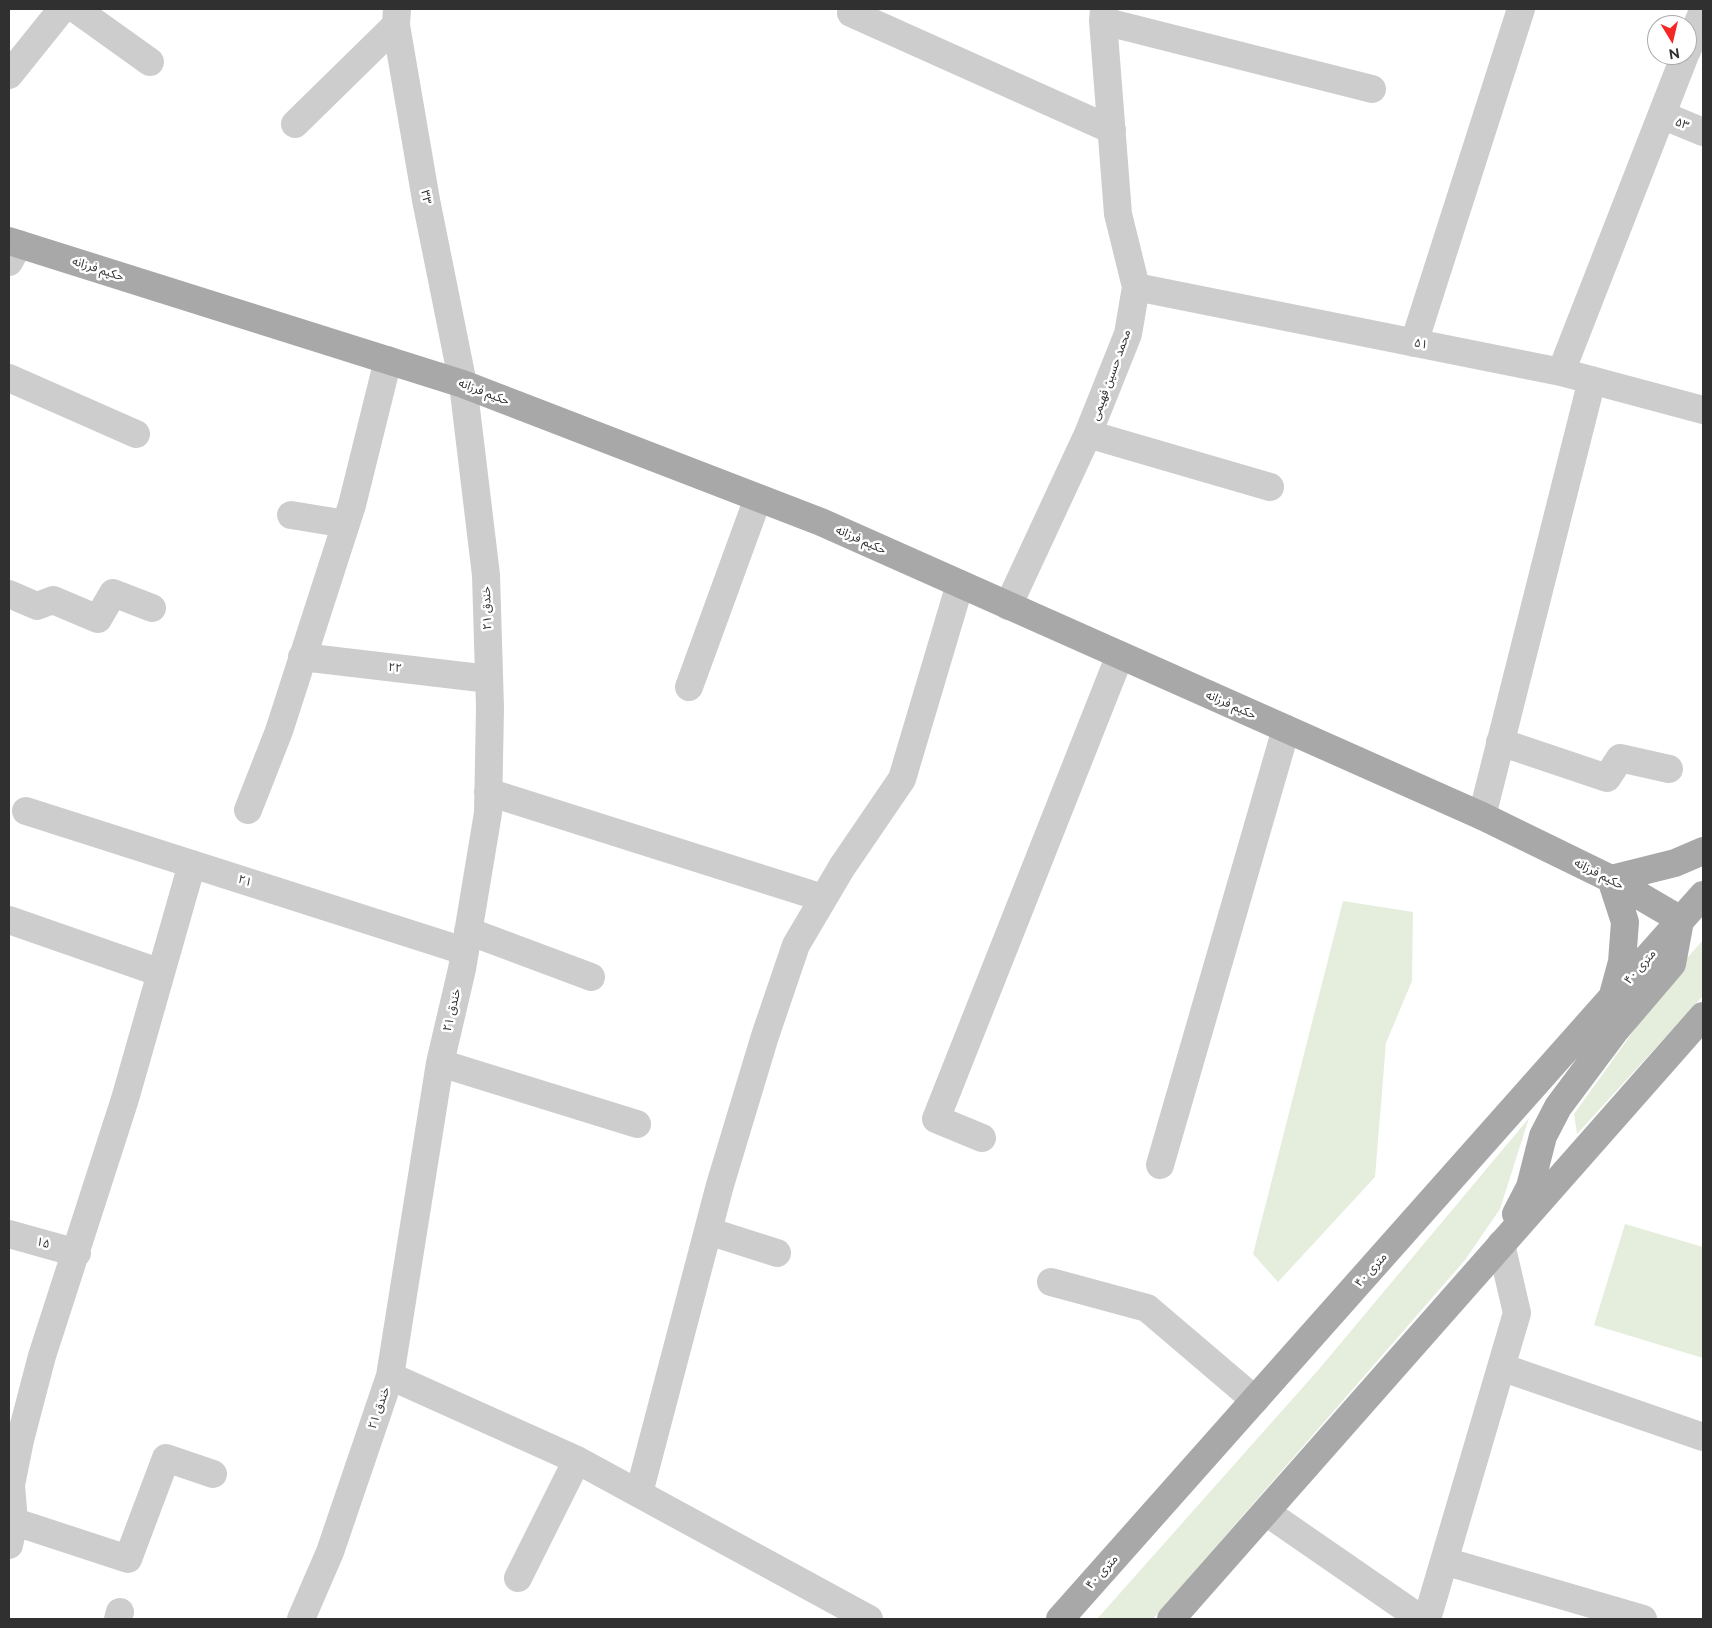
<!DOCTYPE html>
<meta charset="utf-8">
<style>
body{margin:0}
#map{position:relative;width:1712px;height:1628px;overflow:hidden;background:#fff;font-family:Raleway,sans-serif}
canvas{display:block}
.frame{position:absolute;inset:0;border:10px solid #303030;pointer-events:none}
.north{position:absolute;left:1647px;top:15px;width:50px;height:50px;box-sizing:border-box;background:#fff;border:1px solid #acacac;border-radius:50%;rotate:171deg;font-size:14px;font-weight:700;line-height:20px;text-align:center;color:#303030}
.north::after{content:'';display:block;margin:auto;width:18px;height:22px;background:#f52724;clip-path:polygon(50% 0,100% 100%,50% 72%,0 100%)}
</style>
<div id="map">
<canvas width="1712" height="1628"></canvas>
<div class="frame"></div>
<div class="north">N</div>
</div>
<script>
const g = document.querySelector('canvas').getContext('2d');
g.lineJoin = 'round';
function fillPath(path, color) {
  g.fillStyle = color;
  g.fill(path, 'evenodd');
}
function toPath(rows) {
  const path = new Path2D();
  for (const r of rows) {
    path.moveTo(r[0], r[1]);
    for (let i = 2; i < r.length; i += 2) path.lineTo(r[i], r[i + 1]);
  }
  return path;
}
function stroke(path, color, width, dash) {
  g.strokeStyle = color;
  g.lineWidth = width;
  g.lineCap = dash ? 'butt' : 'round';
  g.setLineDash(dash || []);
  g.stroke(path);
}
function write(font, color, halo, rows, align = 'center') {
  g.font = font + ' Raleway,"Noto Sans Arabic",sans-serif';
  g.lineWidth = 5;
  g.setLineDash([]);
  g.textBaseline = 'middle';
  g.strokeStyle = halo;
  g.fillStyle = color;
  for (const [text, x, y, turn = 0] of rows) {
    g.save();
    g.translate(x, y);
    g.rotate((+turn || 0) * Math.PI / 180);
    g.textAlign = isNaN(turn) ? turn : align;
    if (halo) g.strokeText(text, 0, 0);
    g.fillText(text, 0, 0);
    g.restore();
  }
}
const green = toPath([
 [1343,901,1413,912,1412,981,1386,1043,1375,1177,1278,1282,1253,1254],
 [1703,940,1703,996,1577,1134,1574,1114,1680,966],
 [1529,1118,1500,1209,1465,1260,1153,1619,1097,1619,1320,1368],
 [1625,1224,1703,1247,1703,1358,1594,1325]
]);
const minor = toPath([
 [76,9,150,62],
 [851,13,1112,130],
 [1103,21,1372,89],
 [1687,51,1703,10],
 [9,75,62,9],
 [1662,115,1703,132],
 [295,124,396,25],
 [9,262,19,244],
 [1136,287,1561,372,1703,410],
 [1414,343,1521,9],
 [1561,372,1685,55],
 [9,378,136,434],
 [1088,434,1270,487],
 [291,515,346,524],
 [9,594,37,606,53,600,98,619,113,593,152,608],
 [1008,606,1088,434,1128,334,1136,287,1118,214,1103,21,1104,9],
 [302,657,489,679],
 [689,687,758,498],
 [1500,742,1607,778,1620,758,1669,769],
 [488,792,823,898],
 [248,810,279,731,352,505,388,360],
 [26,811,464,951],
 [1482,816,1592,380],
 [9,920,161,973],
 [468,931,591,977],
 [440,1063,637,1124],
 [982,1138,936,1119,1120,655],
 [1160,1165,1286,729],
 [708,1231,777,1253],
 [9,1234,77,1253],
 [1051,1282,1147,1308,1255,1400],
 [1501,1367,1703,1437],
 [390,1376,577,1460,869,1619],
 [639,1493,720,1185,765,1036,796,945,842,867,902,779,960,584],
 [1266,1512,1421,1619],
 [9,1520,128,1559,166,1458,213,1474],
 [9,1545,14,1522,11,1485,20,1440,42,1356,125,1099,192,864],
 [1444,1561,1643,1619],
 [518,1578,577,1460],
 [118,1619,120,1612],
 [301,1619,330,1552,390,1376,440,1063,462,969,488,813,490,708,486,575,463,384,426,200,396,25,397,9],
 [1427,1619,1517,1313,1501,1244]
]);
const major = toPath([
 [9,241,463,384,821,522,1482,816,1611,879,1681,920],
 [1613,995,1622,962,1625,922,1611,879,1675,863,1703,851],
 [1516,1214,1530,1187,1543,1136,1558,1107,1614,1032,1672,964,1680,921],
 [1060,1619,1703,895],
 [1171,1619,1703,1016]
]);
const streetNames = [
 ["۵۳",1682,124,22],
 ["۳۳",426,197,80],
 ["حکیم فرزانه",98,269,18],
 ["۵۱",1421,344,11],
 ["محمد حسین فهیمی",1111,375,-70],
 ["حکیم فرزانه",484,392,21],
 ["حکیم فرزانه",861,540,24],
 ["۲۱ خندق",487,608,-92],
 ["۲۲",395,668,7],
 ["حکیم فرزانه",1231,705,24],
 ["حکیم فرزانه",1599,874,27],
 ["۲۱",245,881,18],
 ["۴۰ متری",1640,967,-49],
 ["۲۱ خندق",452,1010,-77],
 ["۱۵",43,1243,15],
 ["۴۰ متری",1371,1270,-48],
 ["۲۱ خندق",379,1408,-71],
 ["۴۰ متری",1102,1572,-48]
];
fillPath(green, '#e5eedd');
stroke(minor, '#cdcdcd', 28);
stroke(major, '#a8a8a8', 28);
write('12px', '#303030', '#fff', streetNames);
</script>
